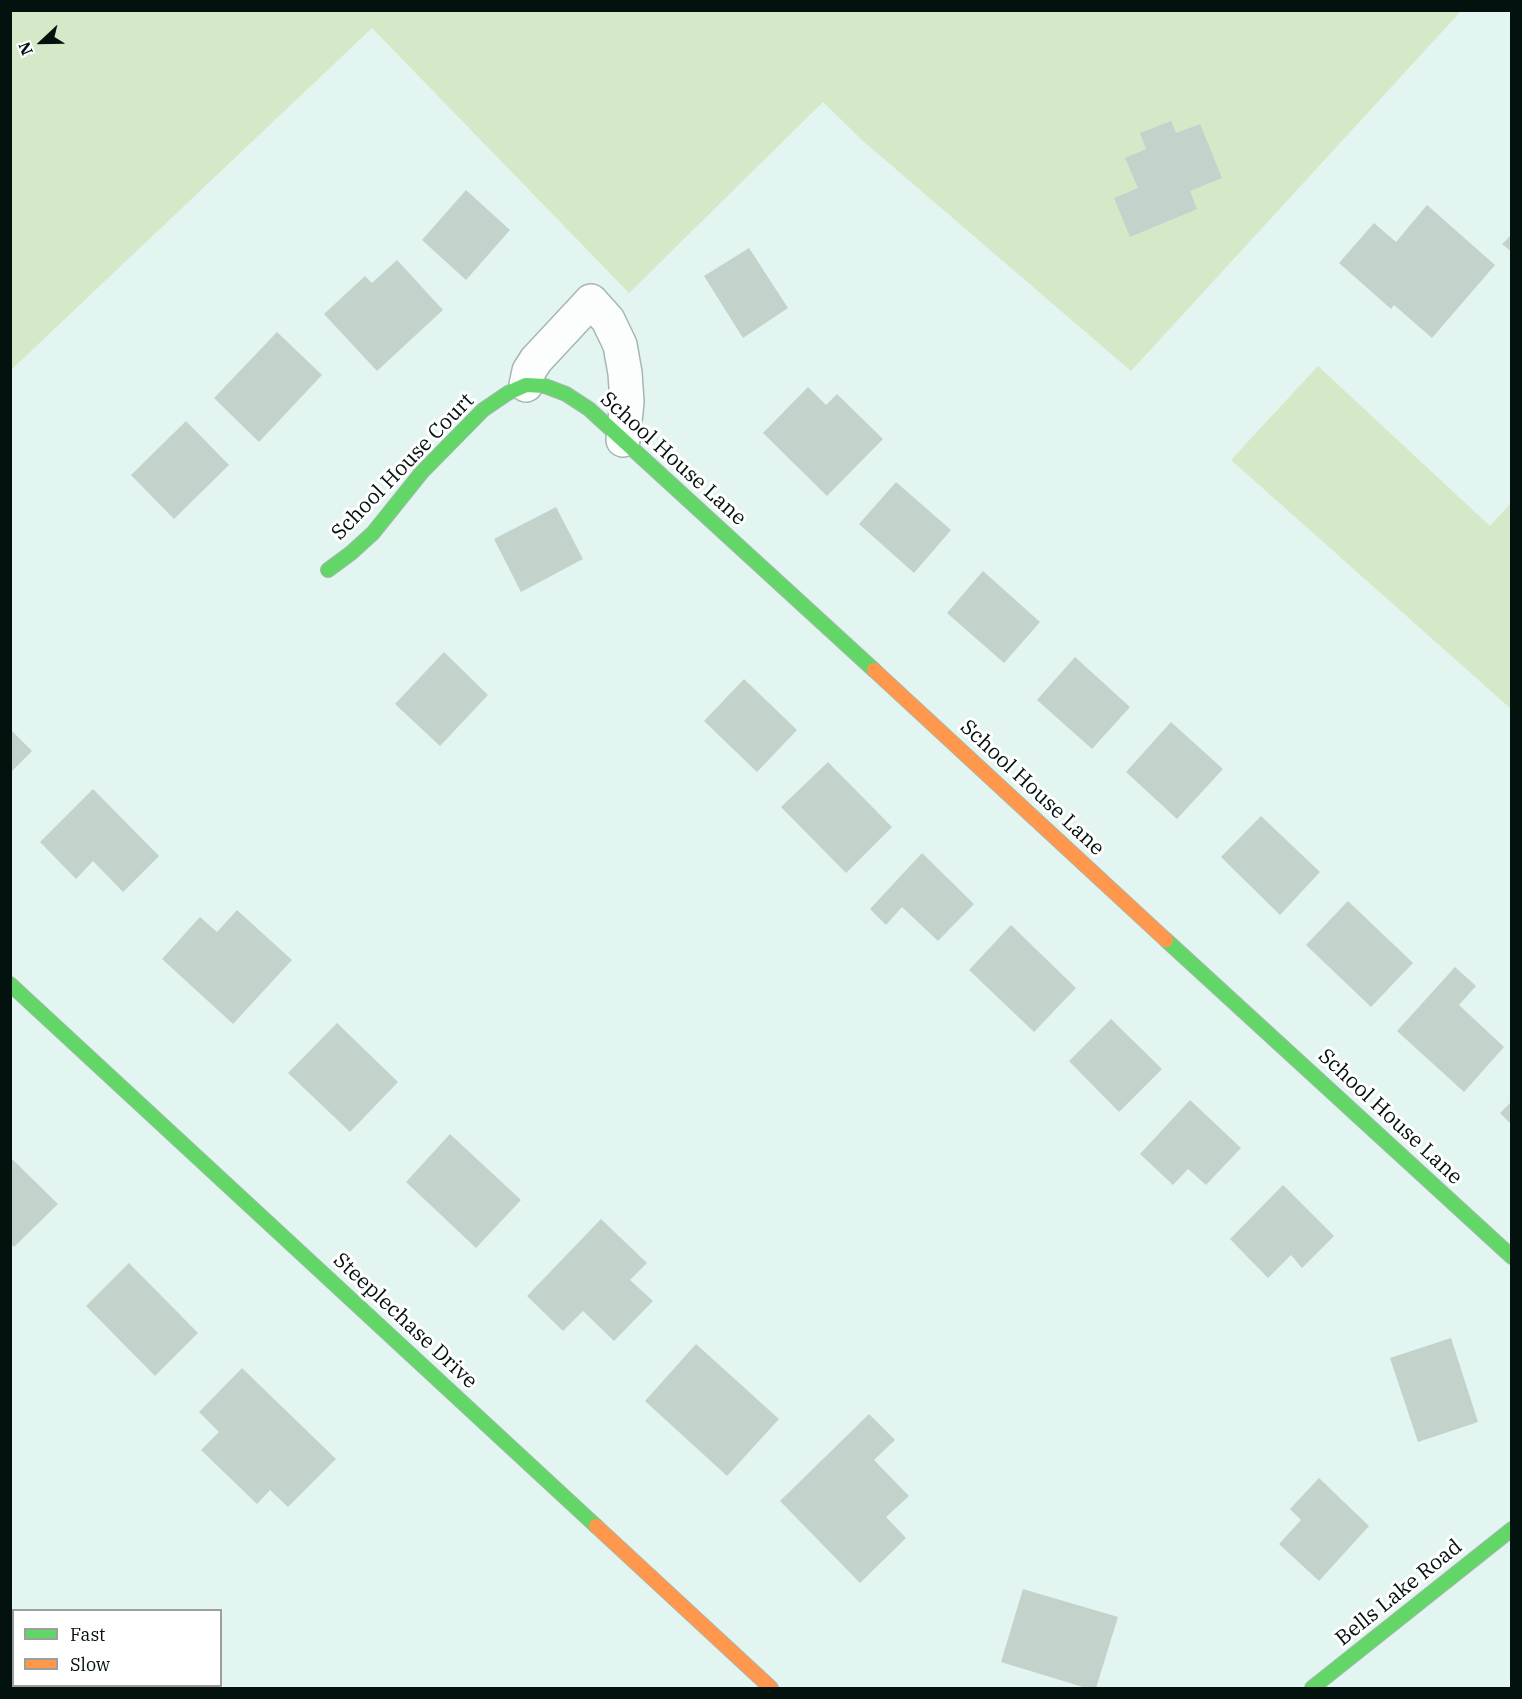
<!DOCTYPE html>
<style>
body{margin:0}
#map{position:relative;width:1522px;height:1699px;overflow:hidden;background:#e3f5f0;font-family:"IBM Plex Serif",serif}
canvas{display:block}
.frame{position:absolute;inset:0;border:12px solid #04120f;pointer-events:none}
.legend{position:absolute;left:12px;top:1609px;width:210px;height:78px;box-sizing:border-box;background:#fff;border:2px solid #9ba09f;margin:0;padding:8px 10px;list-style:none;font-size:18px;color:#04120f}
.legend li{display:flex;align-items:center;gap:12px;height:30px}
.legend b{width:30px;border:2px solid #9ba09f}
.north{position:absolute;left:12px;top:12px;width:60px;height:60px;-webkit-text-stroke:4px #fff;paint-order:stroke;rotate:248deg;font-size:16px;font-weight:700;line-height:24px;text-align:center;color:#04120f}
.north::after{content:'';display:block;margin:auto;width:21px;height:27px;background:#04120f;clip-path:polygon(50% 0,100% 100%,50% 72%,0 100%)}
</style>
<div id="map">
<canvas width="1522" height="1699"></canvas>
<div class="frame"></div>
<ul class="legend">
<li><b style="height:8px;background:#63d668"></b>Fast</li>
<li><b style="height:8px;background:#ff974d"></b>Slow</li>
</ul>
<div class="north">N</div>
</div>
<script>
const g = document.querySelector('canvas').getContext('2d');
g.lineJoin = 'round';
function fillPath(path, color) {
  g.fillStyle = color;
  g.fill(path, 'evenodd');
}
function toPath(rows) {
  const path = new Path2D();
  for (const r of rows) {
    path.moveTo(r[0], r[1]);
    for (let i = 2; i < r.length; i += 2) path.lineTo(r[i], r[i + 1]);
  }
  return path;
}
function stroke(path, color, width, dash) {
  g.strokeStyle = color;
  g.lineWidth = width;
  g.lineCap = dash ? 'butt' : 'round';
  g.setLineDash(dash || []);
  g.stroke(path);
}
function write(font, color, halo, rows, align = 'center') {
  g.font = font + ' "IBM Plex Serif",serif';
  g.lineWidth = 6;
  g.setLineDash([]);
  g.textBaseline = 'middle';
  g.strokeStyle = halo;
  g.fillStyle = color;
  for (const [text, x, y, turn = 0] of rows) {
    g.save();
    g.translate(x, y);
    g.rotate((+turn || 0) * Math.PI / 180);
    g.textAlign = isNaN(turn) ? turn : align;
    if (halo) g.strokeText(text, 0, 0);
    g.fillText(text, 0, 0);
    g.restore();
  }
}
const green = toPath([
 [11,11,1461,11,1131,371,863,141,823,102,629,293,372,28,11,370],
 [1318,366,1490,526,1511,503,1511,709,1231,460]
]);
const building = toPath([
 [1171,121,1176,133,1200,124,1222,178,1190,191,1197,209,1130,237,1114,198,1138,188,1125,158,1146,149,1140,133],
 [466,190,510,230,466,280,422,240],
 [1427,205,1495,265,1432,338,1394,305,1391,309,1339,263,1374,223,1396,242],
 [1512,234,1512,252,1502,244],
 [749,248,788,308,743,338,704,276],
 [397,260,443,310,377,371,324,314,365,276,372,283],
 [277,332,322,375,259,442,214,398],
 [808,387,826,405,837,394,883,439,827,496,763,433],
 [186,421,229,465,174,519,131,475],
 [896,482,951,530,914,573,859,524],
 [556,507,583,559,521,592,494,539],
 [983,571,1040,622,1004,663,947,613],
 [444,652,488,695,440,746,395,704],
 [1075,657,1130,707,1092,749,1037,700],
 [744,679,797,730,757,772,704,721],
 [1171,722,1223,769,1177,819,1126,772],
 [10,729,32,751,10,773],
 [828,762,892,827,846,873,781,807],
 [93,789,159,856,123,892,93,861,76,879,40,842],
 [1261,816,1320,872,1280,915,1221,857],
 [922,853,974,904,938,941,902,907,886,925,870,909],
 [1348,901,1413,963,1371,1007,1306,945],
 [237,910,292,960,233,1024,162,959,200,917,217,932],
 [1011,925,1076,988,1034,1032,969,970],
 [1455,967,1476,986,1459,1005,1504,1047,1464,1092,1397,1031],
 [1111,1019,1162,1069,1119,1112,1069,1061],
 [337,1023,398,1082,350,1132,288,1073],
 [1190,1100,1241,1148,1206,1185,1188,1169,1173,1185,1140,1154],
 [1512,1101,1512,1125,1500,1113],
 [450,1134,521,1200,476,1248,406,1182],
 [10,1157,58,1204,14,1247,10,1244],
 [1283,1185,1334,1236,1302,1268,1291,1255,1268,1278,1230,1239],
 [601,1219,647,1263,630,1280,653,1301,614,1341,583,1311,563,1331,527,1296],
 [129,1263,198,1333,155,1376,86,1306],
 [1451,1338,1478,1422,1418,1442,1390,1358],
 [696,1344,779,1419,727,1476,645,1401],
 [242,1368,336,1459,288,1507,270,1490,257,1504,201,1450,219,1432,199,1412],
 [869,1414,895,1440,874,1460,909,1496,886,1517,906,1538,860,1583,780,1501],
 [1319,1478,1369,1526,1319,1581,1279,1544,1301,1520,1290,1509],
 [1023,1589,1118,1617,1096,1688,1086,1688,1001,1662]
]);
const street = toPath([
 [526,385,529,371,536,360,591,301,608,320,620,345,625,373,627,402,623,440]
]);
const fast = toPath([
 [328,570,351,553,373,533,422,472,483,410,508,393,526,385,545,386,566,394,589,409,874,670],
 [1166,940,1512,1257],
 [10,984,596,1526],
 [1312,1688,1512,1529]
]);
const slow = toPath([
 [874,670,1166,940],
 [596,1526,771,1688]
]);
const streetNames = [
 ["School House Lane",673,459,42],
 ["School House Court",403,467,-46],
 ["School House Lane",1032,788,43],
 ["School House Lane",1390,1117,43],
 ["Steeplechase Drive",405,1321,43],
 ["Bells Lake Road",1399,1593,-39]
];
fillPath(green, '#d5e8c8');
fillPath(building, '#c4d2cc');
stroke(street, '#a6b6b1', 36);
stroke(fast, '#a6b6b1', 16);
stroke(slow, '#a6b6b1', 16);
stroke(street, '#fbfefd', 33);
stroke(fast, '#63d668', 14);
stroke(slow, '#ff974d', 14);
write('21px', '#04120f', '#fff', streetNames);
</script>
